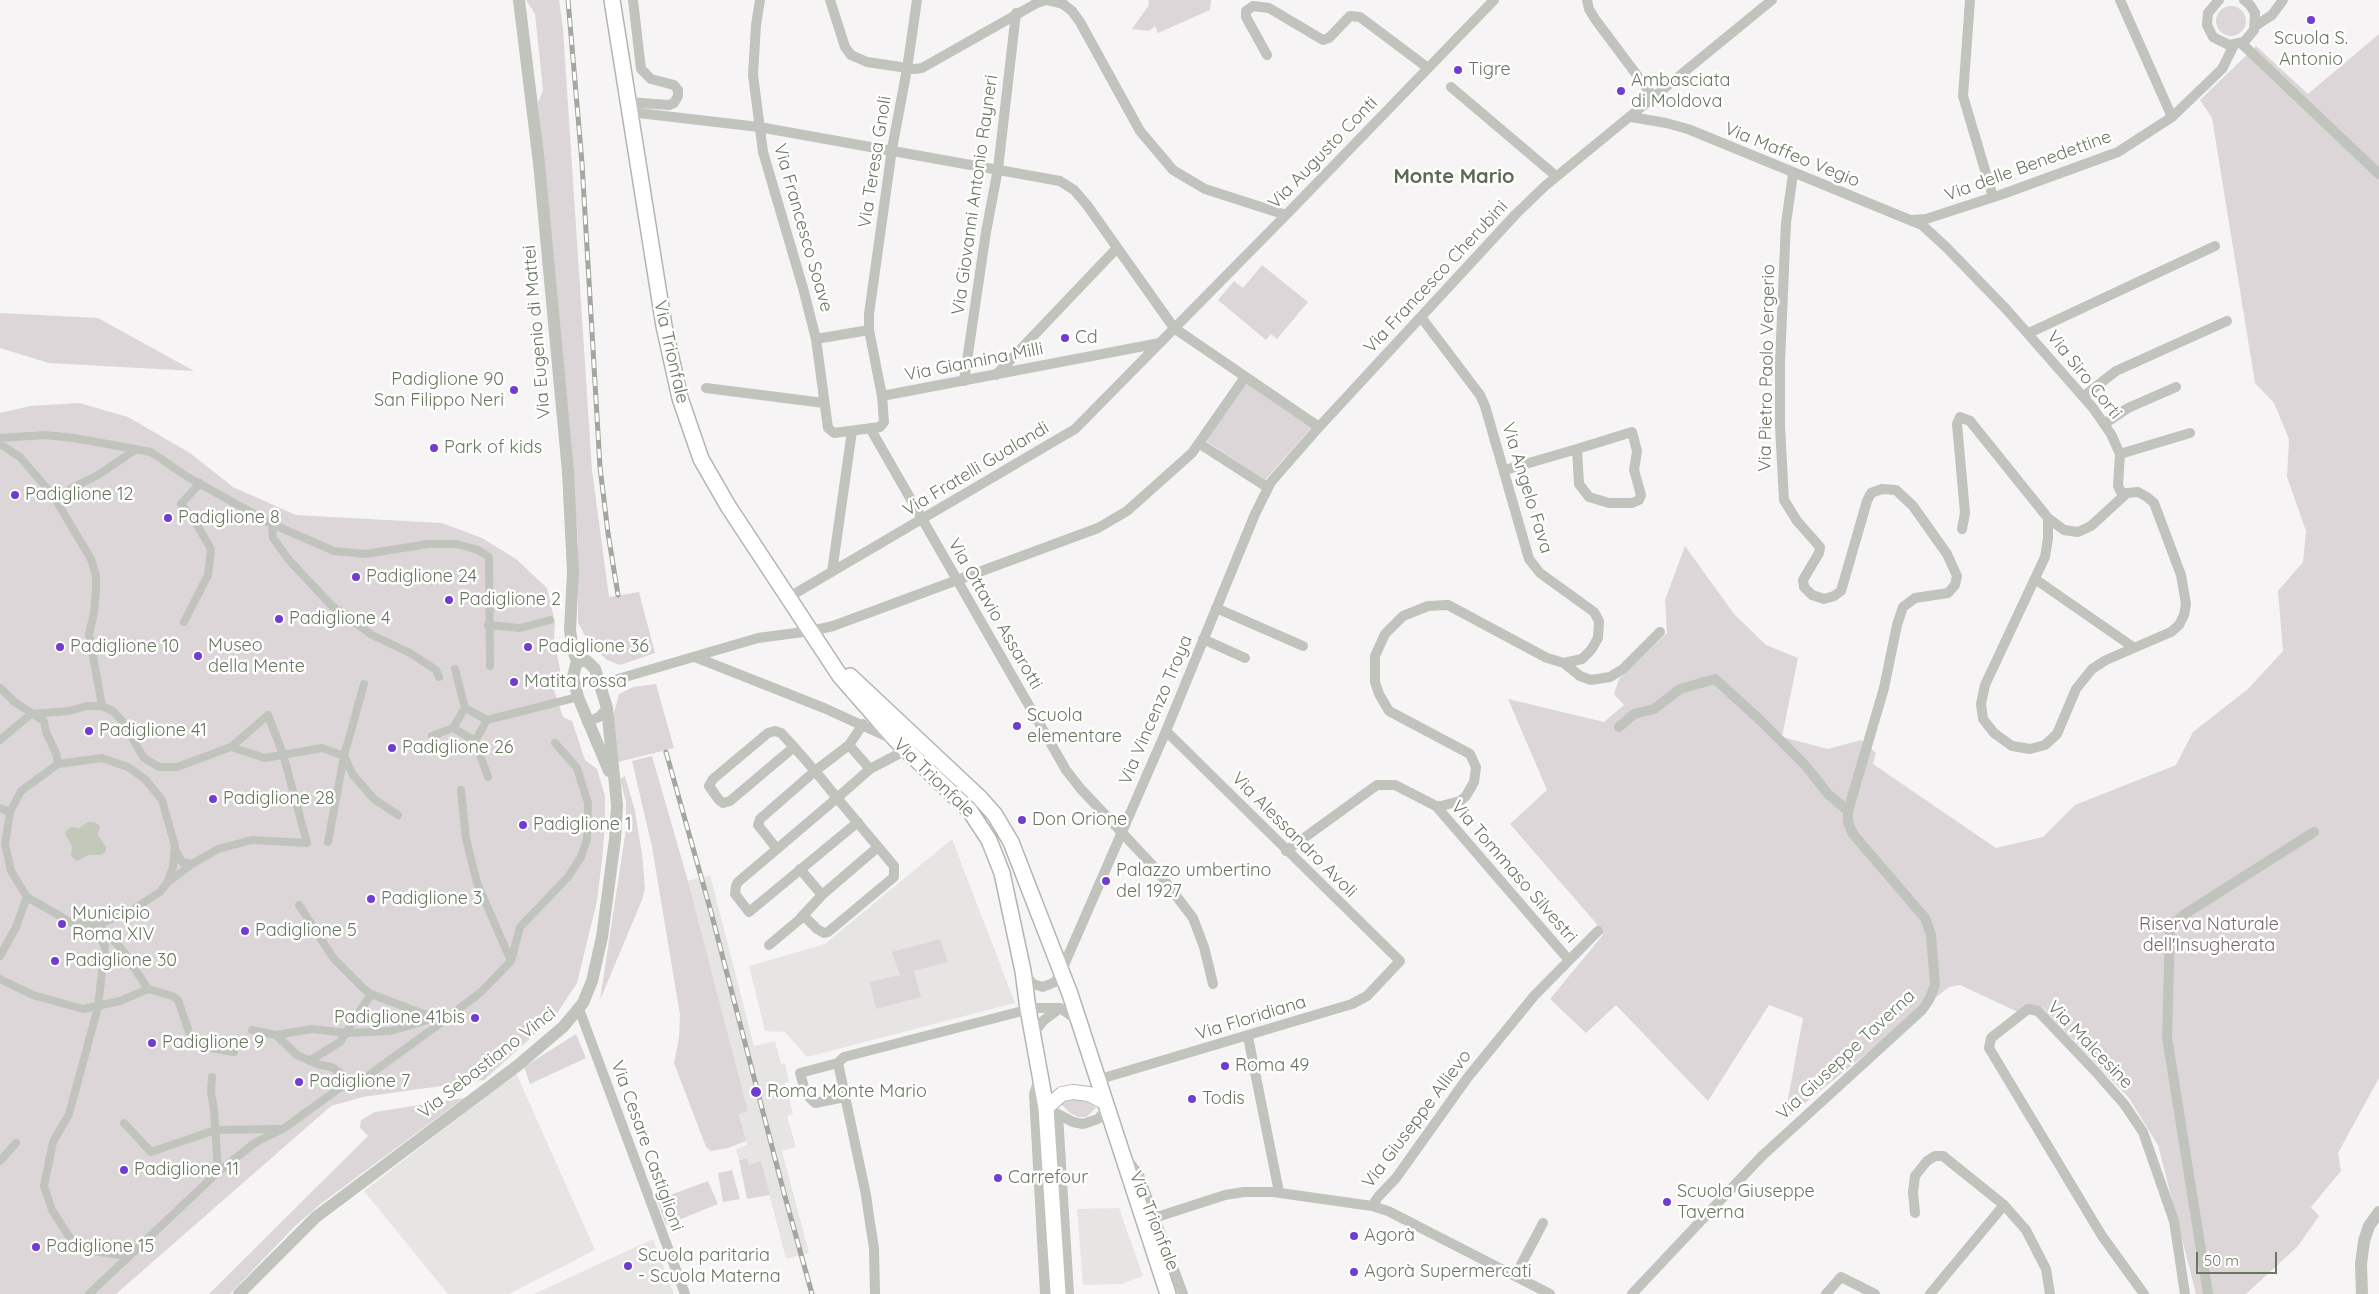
<!DOCTYPE html>
<meta charset="utf-8">
<style>
body{margin:0}
#map{position:relative;width:2379px;height:1294px;overflow:hidden;background:#f7f4f6;font-family:Quicksand,sans-serif}
canvas{display:block}
.scale{position:absolute;left:2196px;top:1252px;width:81px;height:22px;box-sizing:border-box;border:2px solid #6a7760;border-top:0;padding-left:6px;font-size:15px;line-height:18px;white-space:nowrap;color:#6a7760;-webkit-text-stroke:4px #fff;paint-order:stroke}
</style>
<div id="map">
<canvas width="2379" height="1294"></canvas>
<div class="scale">50 m</div>
</div>
<script>
const g = document.querySelector('canvas').getContext('2d');
g.lineJoin = 'round';
function fillPath(path, color) {
  g.fillStyle = color;
  g.fill(path, 'evenodd');
}
function toPath(rows) {
  const path = new Path2D();
  for (const r of rows) {
    if (r.length === 3) {
      path.moveTo(r[0] + r[2], r[1]);
      path.arc(r[0], r[1], r[2], 0, 2 * Math.PI);
      continue;
    }
    path.moveTo(r[0], r[1]);
    for (let i = 2; i < r.length; i += 2) path.lineTo(r[i], r[i + 1]);
  }
  return path;
}
function stroke(path, color, width, dash) {
  g.strokeStyle = color;
  g.lineWidth = width;
  g.lineCap = dash ? 'butt' : 'round';
  g.setLineDash(dash || []);
  g.stroke(path);
}
function write(font, color, halo, rows, align = 'center') {
  g.font = font + ' Quicksand,sans-serif';
  g.lineWidth = 5;
  g.setLineDash([]);
  g.textBaseline = 'middle';
  g.strokeStyle = halo;
  g.fillStyle = color;
  for (const [text, x, y, turn = 0] of rows) {
    g.save();
    g.translate(x, y);
    g.rotate((+turn || 0) * Math.PI / 180);
    g.textAlign = isNaN(turn) ? turn : align;
    if (halo) g.strokeText(text, 0, 0);
    g.fillText(text, 0, 0);
    g.restore();
  }
}
const built = toPath([
 [952,839,1015,1003,807,1057,785,1032,765,1031,749,966,825,944],
 [710,875,754,1046,775,1041,781,1064,785,1063,789,1082,785,1083,793,1114,787,1116,796,1147,782,1151,809,1253,786,1259,761,1162,749,1165,747,1158,739,1160,736,1149,747,1145,739,1114,748,1111,688,881],
 [516,1073,595,1250,509,1294,448,1294,364,1191],
 [1119,1208,1143,1276,1122,1284,1083,1285,1077,1209],
 [653,1239,674,1294,534,1294]
]);
const green = toPath([
 [526,0,559,0,563,29,592,470,609,597,639,592,655,653,620,665,607,660,590,644,578,623,578,540,538,103,543,90,535,14],
 [1148,0,1211,0,1210,10,1158,33,1155,26,1149,31,1132,29,1149,5],
 [2231,21,15],
 [2379,34,2379,1078,2338,1153,2341,1171,2311,1207,2319,1216,2298,1246,2246,1294,2196,1294,2158,1145,2129,1098,2042,1007,2018,1012,1960,985,1949,987,1784,1120,1803,1018,1769,1005,1708,1101,1616,1005,1586,1033,1550,999,1603,935,1595,922,1510,824,1547,790,1508,699,1604,722,1624,705,1614,694,1619,679,1667,633,1665,600,1685,546,1734,614,1766,645,1798,658,1782,737,1828,749,1861,740,1876,753,1873,764,1996,848,2043,837,2075,805,2176,765,2193,732,2248,689,2283,651,2278,591,2303,562,2306,531,2287,477,2289,439,2274,403,2255,383,2212,118,2200,100,2256,46,2308,94],
 [1262,265,1308,302,1277,339,1271,334,1266,340,1218,300,1234,281,1243,288],
 [0,313,98,318,194,371,49,363,0,348],
 [1246,383,1312,427,1265,480,1206,441],
 [79,403,128,417,190,453,233,487,296,515,442,523,482,538,516,559,547,588,555,622,554,637,561,675,553,687,563,717,572,721,585,760,597,769,605,796,605,824,602,860,597,901,577,983,556,1015,484,1080,363,1097,331,1106,116,1294,0,1294,0,413,30,406],
 [656,684,674,748,614,763,612,720,619,694,633,687],
 [652,756,688,881,748,1111,739,1114,746,1141,728,1148,711,1151,706,1147,674,1063,679,1038,680,1015,652,847,632,761],
 [625,776,635,811,642,854,645,888,642,900,600,1000,626,829,626,802,620,779],
 [940,939,948,962,914,971,921,997,876,1009,870,982,900,975,892,952],
 [576,1034,586,1058,530,1084,524,1067],
 [464,1098,323,1202,295,1226,230,1294,209,1294,368,1136,360,1127,361,1120,375,1112],
 [1074,1099,1090,1103,1096,1108,1086,1117,1078,1117,1070,1113,1060,1103,1063,1100],
 [747,1158,749,1165,761,1161,770,1195,747,1199,739,1160],
 [732,1170,740,1199,723,1202,718,1173],
 [708,1181,718,1204,666,1225,657,1200]
]);
const water = toPath([
 [88,822,94,822,100,826,98,835,106,847,106,851,101,855,88,855,77,861,71,856,72,846,65,834,67,830,71,827,79,828]
]);
const pedestrian = toPath([
 [0,438,45,435,74,438,151,452,186,476,272,524,334,551,365,554,428,544,457,544,478,550,489,557,490,666],
 [0,444,20,457,38,478,54,497,91,559,96,576,96,589,94,613,89,634,102,706],
 [54,497,98,475,135,450],
 [272,524,273,538,289,560,331,605,372,635,410,653,436,670,439,677],
 [184,622,208,575,211,549,197,525,181,504,200,483],
 [488,625,520,628,550,620],
 [455,669,465,708,453,728,475,741,487,720,465,708],
 [0,688,16,703,44,721,46,732,56,753,58,764],
 [487,720,578,697],
 [432,736,453,728],
 [0,740,31,714,69,711,87,706,102,706,113,711,122,721,144,758,159,767,177,767,231,747,265,758,322,748,344,756,353,775,374,799,398,815],
 [475,741,488,777],
 [102,758,128,767,145,779,162,800,175,846,173,867,167,883,160,892,129,912,99,924,72,923,27,897,11,871,5,844,10,812,21,791,58,764,102,758],
 [461,790,466,839,477,883,511,961],
 [0,808,10,812],
 [328,842,344,756,364,684],
 [176,851,182,862,192,864],
 [168,882,192,864,218,849,252,840,307,843,283,754,268,715,231,747],
 [299,905,334,959,364,989,371,994,434,1018,438,1025],
 [91,924,105,946,98,1007,69,1114,53,1142,44,1186,52,1210,70,1238,92,1251,120,1255,134,1252],
 [99,924,124,952,148,989],
 [0,956,16,927,27,897],
 [0,979,33,995,83,1009,120,1001,148,989,172,996,178,1000,190,1035,199,1046,234,1052],
 [252,1030,276,1035,297,1055,320,1065,332,1067,341,1074,341,1087],
 [276,1035,312,1029,346,1033,391,1031,434,1018],
 [309,1061,340,1042,371,994],
 [212,1077,211,1092,214,1110,218,1172],
 [124,1123,151,1152,215,1130,281,1129],
 [0,1161,16,1143],
 [89,1294,218,1172,256,1142,283,1129,341,1087,355,1085,438,1025,481,992,511,961,520,927,568,877,581,857,587,839,588,803,577,768,555,743]
]);
const minor = toPath([
 [760,0,756,25,753,75,763,152,803,288,816,339],
 [830,0,845,47,851,55,867,62,914,69,922,68,1037,3,1046,0,1063,4,1072,11,1080,22,1140,131,1173,170,1205,189,1286,215],
 [1587,0,1589,9,1595,19,1654,98],
 [1970,0,1963,96,1993,197],
 [2120,0,2172,117],
 [2219,0,2208,13,2207,25,2213,37,2229,45,2244,42,2254,30,2255,13,2250,5,2244,0],
 [2255,26,2272,15,2283,0],
 [2241,43,2379,174],
 [1267,55,1246,17,1246,11,1253,6,1269,8,1323,40,1329,38,1350,16,1360,17,1428,68],
 [1451,87,1556,176],
 [628,102,669,105,674,103,678,96,678,90,674,85,651,79,641,69,633,0],
 [630,112,759,127,1060,181,1074,190,1087,205,1174,328,1319,427],
 [1631,117,1666,123,1688,129,1922,225,1946,247,2007,310,2093,408,2111,434,2120,454,2118,486,2123,496],
 [1911,220,1926,219,2003,194,2118,152,2172,117,2222,69,2234,45],
 [869,330,816,339,828,428,834,433,880,427,884,422,882,396,869,330,869,314,892,149,907,69,917,0],
 [2029,333,2215,246],
 [996,375,1117,248],
 [964,381,986,232,998,169,1016,13],
 [706,388,824,403],
 [882,396,1160,343],
 [2084,396,2116,371,2227,321],
 [2104,424,2128,408,2176,387],
 [870,428,1066,770,1080,788,1155,868,1193,918,1204,947,1213,984],
 [1632,432,1637,451,1634,470,1641,495,1639,500,1632,503,1609,503,1589,497,1579,484,1577,449,1632,432],
 [1200,444,1267,487],
 [2120,454,2190,433],
 [1505,470,1577,449],
 [1962,529,1965,513,1957,424,1960,417,1970,421,2048,518,2064,530,2078,532,2091,526,2127,493,2138,492,2147,497,2154,503,2181,575,2186,604,2184,615,2179,625,2171,632,2106,660,2092,669,2076,689,2057,734,2045,745,2030,749,2012,746,1994,733,1983,719,1981,704,1985,685,2045,557,2048,538,2048,518],
 [832,572,852,431],
 [2035,579,2133,647],
 [789,597,1075,429,1286,215,1494,0],
 [1216,608,1303,646],
 [1203,639,1245,658],
 [695,657,824,708,890,738],
 [1564,663,1580,676,1591,680,1610,677,1623,669,1660,632],
 [601,684,758,638,811,631,833,626,1098,528,1127,511,1192,453,1245,377],
 [587,722,599,717,607,708],
 [1619,727,1634,714,1654,709,1680,689,1715,679,1760,720,1805,765,1828,794,1848,811],
 [794,747,730,801,723,803,719,800,709,786,713,779,768,733,775,731,781,733,794,747,815,771,837,798,777,849,758,825,760,819,815,771,849,745],
 [870,769,906,750],
 [1436,806,1568,959],
 [777,849,738,882,736,886,735,894,749,912,858,822],
 [1286,851,1377,785,1395,785,1436,806,1441,806,1460,801,1466,796,1474,782,1476,767,1470,754,1389,711,1379,694,1375,682,1375,656,1385,634,1403,616,1428,606,1448,605,1547,658,1564,663,1582,659,1591,650,1598,638,1599,621,1594,612,1540,573,1529,559,1485,406,1480,395,1421,317],
 [800,869,822,895,878,847],
 [803,915,817,929,824,933,828,932,894,877,894,866,837,798,870,769,849,745,863,724],
 [769,945,799,920,822,895],
 [1025,974,1033,984,1043,987,1055,982,1061,972,1166,731,1255,514,1271,482,1319,427,1516,214,1545,186,1772,0],
 [579,1009,685,1294],
 [1033,1034,1043,1021,1060,1008],
 [1248,1037,1279,1192],
 [838,1063,844,1057,1034,1008,1060,1008,1077,1020],
 [1040,1076,1034,1094,1045,1294],
 [1097,1080,1352,1004,1367,996,1400,961,1166,731],
 [845,1097,815,1103,806,1094,800,1073,838,1063,866,1195,870,1223,874,1248,875,1294],
 [1054,1112,1073,1122,1083,1124,1098,1119,1107,1109],
 [1058,1115,1069,1294],
 [1127,1159,1139,1175,1183,1294],
 [1372,1206,1378,1197,1396,1178,1468,1077,1534,996,1598,931],
 [1915,1213,1913,1192,1915,1176,1927,1161,1935,1156,1943,1156,2004,1205,2026,1230,2046,1269,2050,1294],
 [1154,1218,1225,1195,1244,1192,1273,1192,1372,1206,1388,1211,1550,1294],
 [1515,1276,1543,1223],
 [1632,1294,1762,1156,1922,1010,1929,1000,1935,985,1931,935,1925,918,1853,834,1848,822,1848,811,1884,688,1897,625,1903,607,1915,598,1948,593,1955,585,1957,576,1947,554,1913,506,1896,490,1882,489,1871,493,1867,501,1841,591,1834,596,1824,599,1812,595,1804,587,1803,580,1819,553,1820,547,1797,521,1784,500,1780,426,1780,362,1786,223,1793,174],
 [1826,1294,1841,1277,1875,1294],
 [1930,1294,2004,1205],
 [2144,1294,2102,1236,1989,1048,1991,1038,2028,1009,2038,1011,2095,1071,2124,1104,2143,1132,2174,1221,2185,1294],
 [2208,1294,2167,1037,2170,932,2174,923,2185,914,2314,832]
]);
const tertiary = toPath([
 [519,0,539,163,568,472,573,572,570,630,573,651,577,661],
 [577,661,573,677,578,697,609,771],
 [239,1294,316,1217,517,1066,563,1027,583,1003,592,981,602,937,615,839,617,805,607,708,595,669,587,661,577,661],
 [2362,1294,2361,1264,2364,1241,2369,1226,2379,1212]
]);
const secondary = toPath([
 [1046,1108,1062,1094,1073,1092,1089,1094,1104,1102]
]);
const primary = toPath([
 [612,0,664,326,680,398,701,459,728,506,840,676,896,740,970,811,989,840,1002,873,1023,971,1028,1009,1046,1108,1058,1294],
 [850,676,980,798,995,815,1011,842,1070,994,1168,1294]
]);
const rail = toPath([
 [568,0,582,163,600,467,608,533,618,595],
 [666,752,711,912,784,1193,812,1294]
]);
const markers = [
 [2311,20,5,"#713ccf"],
 [1458,70,5,"#713ccf"],
 [1621,91,5,"#713ccf"],
 [1065,338,5,"#713ccf"],
 [514,390,5,"#713ccf"],
 [434,448,5,"#713ccf"],
 [15,495,5,"#713ccf"],
 [168,518,5,"#713ccf"],
 [356,577,5,"#713ccf"],
 [449,600,5,"#713ccf"],
 [279,619,5,"#713ccf"],
 [60,647,5,"#713ccf"],
 [528,647,5,"#713ccf"],
 [198,656,5,"#713ccf"],
 [514,682,5,"#713ccf"],
 [1017,726,5,"#713ccf"],
 [89,731,5,"#713ccf"],
 [392,748,5,"#713ccf"],
 [213,799,5,"#713ccf"],
 [1022,820,5,"#713ccf"],
 [523,825,5,"#713ccf"],
 [1106,881,5,"#713ccf"],
 [371,899,5,"#713ccf"],
 [62,924,5,"#713ccf"],
 [245,931,5,"#713ccf"],
 [55,961,5,"#713ccf"],
 [475,1018,5,"#713ccf"],
 [152,1043,5,"#713ccf"],
 [1225,1066,5,"#713ccf"],
 [299,1082,5,"#713ccf"],
 [756,1092,6,"#713ccf"],
 [1192,1099,5,"#713ccf"],
 [124,1170,5,"#713ccf"],
 [998,1178,5,"#713ccf"],
 [1667,1202,5,"#713ccf"],
 [1354,1236,5,"#713ccf"],
 [36,1247,5,"#713ccf"],
 [628,1266,5,"#713ccf"],
 [1354,1272,5,"#713ccf"]
];
const poiNames = [
 ["Scuola S.",2311,39,"center"],
 ["Antonio",2311,60,"center"],
 ["Tigre",1468,70],
 ["Ambasciata",1631,81],
 ["di Moldova",1631,102],
 ["Cd",1075,338],
 ["Padiglione 90",504,380,"right"],
 ["San Filippo Neri",504,401,"right"],
 ["Park of kids",444,448],
 ["Padiglione 12",25,495],
 ["Padiglione 8",178,518],
 ["Padiglione 24",366,577],
 ["Padiglione 2",459,600],
 ["Padiglione 4",289,619],
 ["Museo",208,646],
 ["della Mente",208,667],
 ["Padiglione 10",70,647],
 ["Padiglione 36",538,647],
 ["Matita rossa",524,682],
 ["Scuola",1027,716],
 ["elementare",1027,737],
 ["Padiglione 41",99,731],
 ["Padiglione 26",402,748],
 ["Padiglione 28",223,799],
 ["Don Orione",1032,820],
 ["Padiglione 1",533,825],
 ["Palazzo umbertino",1116,871],
 ["del 1927",1116,892],
 ["Padiglione 3",381,899],
 ["Municipio",72,914],
 ["Roma XIV",72,935],
 ["Padiglione 5",255,931],
 ["Padiglione 30",65,961],
 ["Padiglione 41bis",465,1018,"right"],
 ["Padiglione 9",162,1043],
 ["Roma 49",1235,1066],
 ["Padiglione 7",309,1082],
 ["Roma Monte Mario",767,1092],
 ["Todis",1202,1099],
 ["Padiglione 11",134,1170],
 ["Carrefour",1008,1178],
 ["Scuola Giuseppe",1677,1192],
 ["Taverna",1677,1213],
 ["Agorà",1364,1236],
 ["Padiglione 15",46,1247],
 ["Scuola paritaria",638,1256],
 ["- Scuola Materna",638,1277],
 ["Agorà Supermercati",1364,1272]
];
const streetNames = [
 ["Via Augusto Conti",1323,153,-46],
 ["Via Maffeo Vegio",1792,155,22],
 ["Via Teresa Gnoli",875,162,-81],
 ["Via delle Benedettine",2028,166,-20],
 ["Via Giovanni Antonio Rayneri",975,195,-82],
 ["Via Francesco Soave",803,228,74],
 ["Via Francesco Cherubini",1436,277,-47],
 ["Via Eugenio di Mattei",537,332,-95],
 ["Via Trionfale",671,352,77],
 ["Via Giannina Milli",974,362,-11],
 ["Via Pietro Paolo Vergerio",1767,368,-89],
 ["Via Siro Corti",2084,375,51],
 ["Via Fratelli Gualandi",976,469,-31],
 ["Via Angelo Fava",1527,488,73],
 ["Via Ottavio Assarotti",995,614,60],
 ["Via Vincenzo Troya",1156,710,-67],
 ["Via Trionfale",934,778,44],
 ["Via Alessandro Avoli",1294,835,45],
 ["Via Tommaso Silvestri",1514,872,49],
 ["Via Floridiana",1251,1018,-17],
 ["Via Malcesine",2090,1045,46],
 ["Via Giuseppe Taverna",1846,1055,-43],
 ["Via Sebastiano Vinci",487,1063,-38],
 ["Via Giuseppe Allievo",1417,1119,-53],
 ["Via Cesare Castiglioni",647,1146,70],
 ["Via Trionfale",1154,1221,68]
];
const parkNames = [
 ["Riserva Naturale",2209,925],
 ["dell'Insugherata",2209,946]
];
const quarterNames = [
 ["Monte Mario",1454,177]
];
fillPath(built, '#e6e5e4');
fillPath(green, '#ddd6d8');
fillPath(water, '#c2c8ba');
stroke(secondary, '#b3b9af', 16);
stroke(primary, '#b2b7ae', 18);
stroke(pedestrian, '#c0c4bc', 8);
stroke(minor, '#c0c4bc', 10);
stroke(tertiary, '#c0c4bc', 12);
stroke(secondary, '#fff', 14);
stroke(primary, '#fff', 15);
stroke(rail, '#a2a89d', 5);
stroke(rail, '#fff', 3, [9]);
for (const [x, y, r, color] of markers) {
  const dot = new Path2D();
  dot.arc(x, y, r, 0, 2 * Math.PI);
  g.fillStyle = color;
  g.fill(dot);
  stroke(dot, '#fff', 2);
}
write('18px', '#6a7760', '#fff', poiNames, 'left');
write('18px', '#6a7760', '#fff', streetNames);
write('18px', '#7a6769', '#fff', parkNames);
write('bold 20px', '#5e6856', '#fff', quarterNames);
</script>
